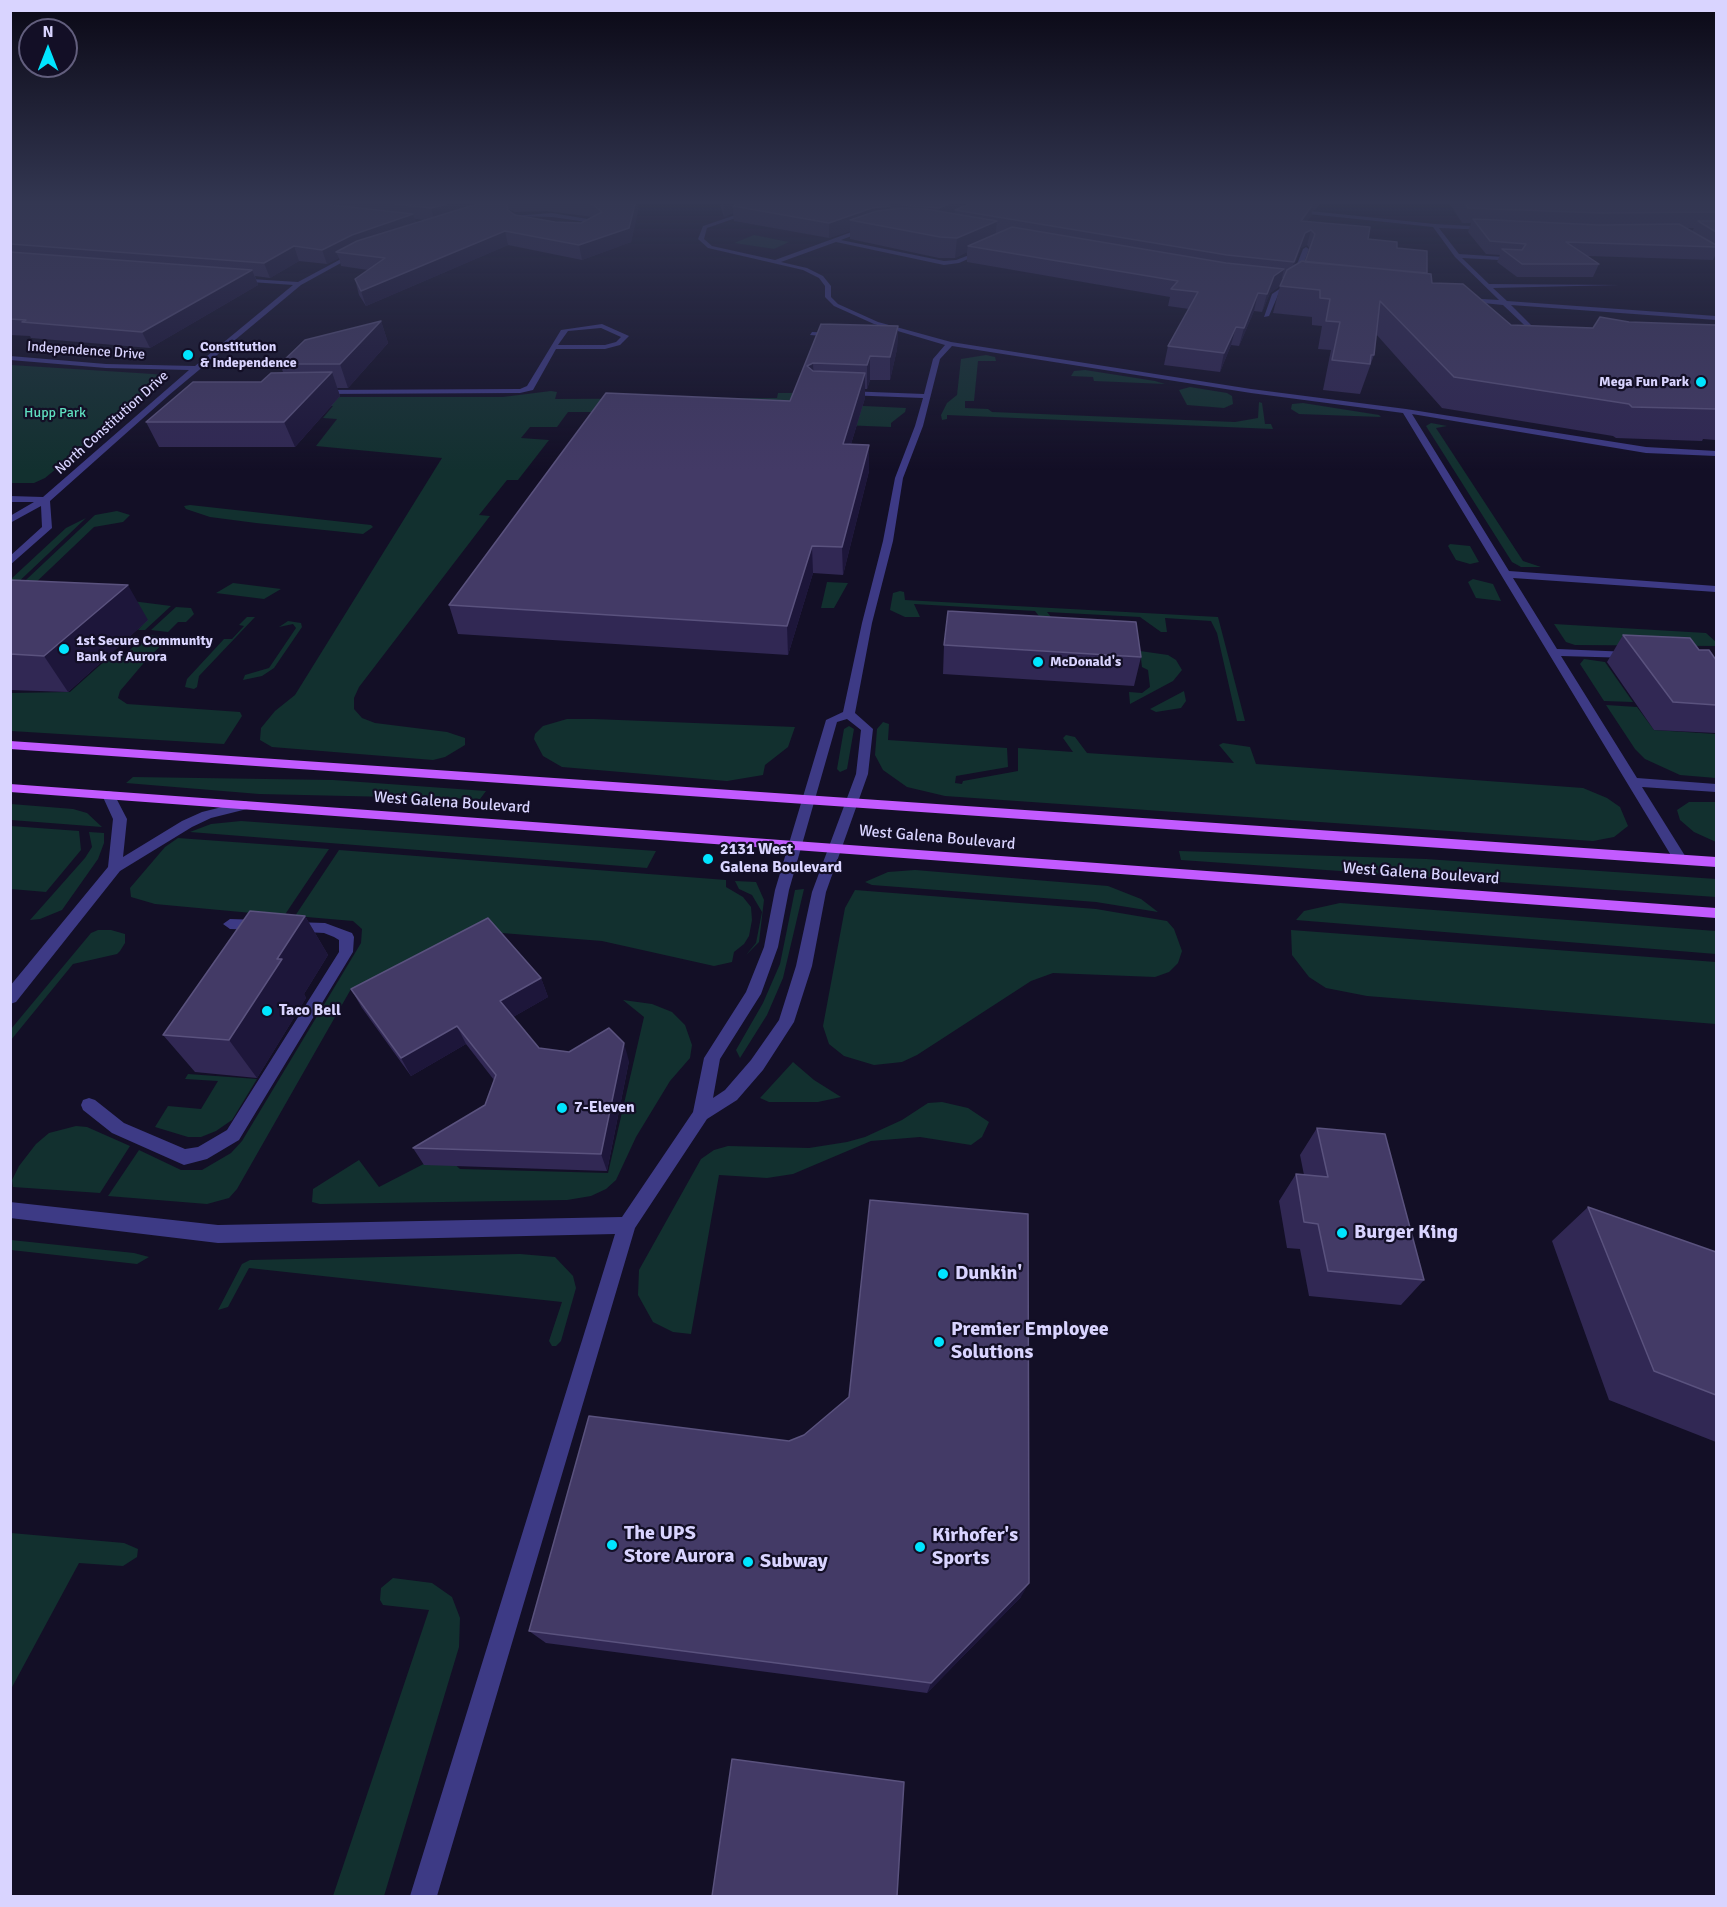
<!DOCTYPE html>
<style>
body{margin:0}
#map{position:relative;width:1727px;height:1907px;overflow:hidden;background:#130f26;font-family:Signika,sans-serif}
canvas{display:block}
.frame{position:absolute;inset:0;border:12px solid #d9d4ff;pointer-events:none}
.north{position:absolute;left:18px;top:18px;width:60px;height:60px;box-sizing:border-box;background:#130f26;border:2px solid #625e7d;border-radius:50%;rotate:0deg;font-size:16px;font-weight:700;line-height:24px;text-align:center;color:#d9d4ff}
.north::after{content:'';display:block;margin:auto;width:21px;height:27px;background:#00e5ff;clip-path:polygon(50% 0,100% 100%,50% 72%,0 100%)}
</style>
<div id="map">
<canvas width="1727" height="1907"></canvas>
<div class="frame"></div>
<div class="north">N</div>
</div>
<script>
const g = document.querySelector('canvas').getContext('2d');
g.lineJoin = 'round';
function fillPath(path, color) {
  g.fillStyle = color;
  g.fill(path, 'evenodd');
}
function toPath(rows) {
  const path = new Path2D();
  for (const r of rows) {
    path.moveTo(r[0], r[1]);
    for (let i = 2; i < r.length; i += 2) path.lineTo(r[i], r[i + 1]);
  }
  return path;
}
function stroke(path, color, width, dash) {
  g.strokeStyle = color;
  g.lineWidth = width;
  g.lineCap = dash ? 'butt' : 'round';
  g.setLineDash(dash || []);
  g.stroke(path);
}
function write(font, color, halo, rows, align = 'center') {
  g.font = font + ' Signika,sans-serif';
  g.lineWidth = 4.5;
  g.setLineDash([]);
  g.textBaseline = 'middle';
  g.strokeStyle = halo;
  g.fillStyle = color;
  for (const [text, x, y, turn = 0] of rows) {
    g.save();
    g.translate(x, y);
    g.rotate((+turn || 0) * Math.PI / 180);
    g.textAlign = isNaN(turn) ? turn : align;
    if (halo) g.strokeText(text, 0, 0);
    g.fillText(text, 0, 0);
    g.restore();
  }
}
const green = toPath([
 [754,235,789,242,774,249,734,243],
 [986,355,995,357,996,361,978,361,974,401,965,401,965,408,988,409,992,412,1235,422,1258,418,1259,402,1262,403,1265,424,1271,424,1273,429,947,415,947,419,942,420,941,415,947,403,957,395,961,359],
 [11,365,153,374,161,375,164,380,45,478,34,483,11,483],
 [1085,370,1155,381,1165,384,1094,381,1093,377,1071,376,1074,371],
 [1190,387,1227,393,1232,396,1233,404,1224,408,1187,405,1179,390],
 [551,391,557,392,555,399,777,398,778,393,792,393,802,394,801,403,906,408,905,412,891,423,891,427,620,416,621,412,568,412,557,427,530,427,521,438,549,440,518,480,507,480,479,515,490,516,359,687,354,698,354,709,362,718,375,723,447,732,465,738,465,745,445,757,433,760,272,747,260,740,261,728,275,711,295,695,442,458,316,446,337,419,323,418,333,406,198,406,192,397,503,397],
 [1303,403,1379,415,1381,417,1299,414,1291,409,1292,404],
 [1431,423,1447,426,1436,428,1523,561,1541,567,1521,567,1512,562,1426,426],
 [190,505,371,525,373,527,363,534,256,523,210,517,186,509,184,506],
 [117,511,130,515,123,522,94,527,30,588,171,606,145,630,138,630,145,622,11,594,95,515],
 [86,518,11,589,11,579,66,528],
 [1450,544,1470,546,1479,562,1470,564,1456,560,1448,546],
 [1473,579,1493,584,1501,601,1476,598,1468,582],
 [827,582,848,583,834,608,821,608],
 [233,583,281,589,264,599,216,593],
 [900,591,904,592,905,600,1218,617,1245,721,1237,721,1217,633,1211,621,1165,618,1167,632,1161,632,1140,617,1047,612,1056,623,1045,624,1035,611,914,604,920,617,905,617,890,610,893,593],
 [176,607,191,608,194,614,186,622,178,622,168,632,151,630],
 [247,617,255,617,199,676,197,687,194,689,185,687,187,679,224,639,232,639,244,626,239,625],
 [288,621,301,623,302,627,274,668,262,676,243,680,245,675,269,668,296,628,293,624,279,627],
 [1554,624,1706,633,1716,642,1716,646,1575,645,1566,642],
 [146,635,170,637,148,658,120,691,118,698,127,704,240,712,242,716,224,744,11,731,11,693,70,692,107,659,124,655],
 [1140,651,1168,655,1176,660,1182,670,1173,681,1130,704,1129,692,1142,693,1150,687,1148,670,1142,667],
 [1584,659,1605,662,1633,702,1604,701,1580,664],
 [1184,691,1186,701,1181,708,1156,712,1150,709],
 [1606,705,1637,707,1654,730,1716,734,1716,778,1680,775,1645,759,1635,749],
 [567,719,594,719,795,727,788,747,765,765,763,775,727,781,562,767,543,756,534,739,535,734,543,726],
 [883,722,889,724,888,740,1007,748,1008,767,956,776,955,783,962,784,963,781,1018,771,1018,748,1073,752,1063,738,1066,735,1075,737,1087,753,1234,763,1219,745,1223,743,1250,747,1256,764,1583,788,1607,798,1620,807,1628,826,1614,837,1593,841,945,796,907,787,883,770,875,755,877,729],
 [849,726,854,729,847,769,840,772,837,769,844,729],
 [133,777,333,780,486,791,480,799,259,794,126,783],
 [1689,802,1716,802,1716,842,1694,832,1680,820,1677,810],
 [11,804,73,809,87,813,102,827,11,820],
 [241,821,656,851,647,868,190,832,211,824],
 [11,826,79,831,81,850,46,892,11,889],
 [89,832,104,833,104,843,98,859,62,910,40,919,30,920,85,858,92,847],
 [178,838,329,849,284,916,155,904,131,897,130,888,165,847],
 [339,850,726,880,726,887,743,897,751,907,752,920,749,936,744,944,734,952,732,962,714,966,602,941,477,931,463,936,351,989,237,1189,229,1198,207,1204,108,1196,139,1150,181,1170,202,1170,231,1153,242,1141,361,943,362,929,353,921,295,916],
 [1179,851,1426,859,1716,879,1716,897,1181,860],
 [915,870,1108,886,1141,899,1158,912,1096,902,872,885,865,882,888,872],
 [735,881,756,882,764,900,759,942,746,955,756,943,762,912,752,895,739,889],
 [804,889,783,978,767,1015,740,1058,736,1050,763,1003,780,964,795,890],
 [855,890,1096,909,1167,921,1174,929,1182,951,1178,963,1169,972,1155,977,1053,973,1031,981,917,1055,902,1062,874,1065,844,1056,829,1044,823,1026,845,908],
 [1340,903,1716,931,1716,954,1296,920,1304,911],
 [98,930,111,930,125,934,125,943,120,951,117,954,73,964,11,1040,11,1029,91,933],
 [1291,930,1716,962,1716,1024,1367,996,1326,988,1309,977,1292,955],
 [623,1000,652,1004,672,1012,685,1025,692,1045,690,1058,670,1081,636,1137,616,1180,606,1189,591,1196,567,1200,320,1204,312,1202,313,1189,359,1160,379,1187,443,1154,460,1169,608,1173,644,1017],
 [793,1062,814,1080,841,1097,818,1102,769,1102,760,1098],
 [188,1074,257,1079,232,1120,216,1131,201,1137,188,1137,155,1127,168,1106,201,1109,218,1081,185,1079],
 [942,1102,968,1108,989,1122,982,1137,971,1145,920,1137,871,1141,793,1174,767,1178,719,1175,691,1334,673,1332,653,1322,638,1295,639,1270,701,1159,714,1150,728,1146,809,1148,847,1142,865,1137,902,1120,928,1103],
 [76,1126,87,1127,130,1146,100,1193,13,1187,12,1180,19,1166,36,1144,49,1133],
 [11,1240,134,1253,149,1257,137,1264,11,1250],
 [520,1254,555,1257,573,1276,576,1288,561,1341,556,1346,552,1346,549,1341,562,1302,249,1268,228,1307,218,1310,242,1264,250,1260],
 [11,1533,124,1543,138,1549,137,1557,123,1566,79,1563,11,1689],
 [393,1578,432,1583,452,1597,460,1618,459,1647,384,1896,333,1896,429,1610,383,1605,380,1600,381,1588]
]);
const minor = toPath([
 [768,204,776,204,707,228,704,239,712,246,775,260,868,226,870,229,841,240,944,261,956,260,988,248,988,250,959,263,944,265,836,242,781,262,807,268,823,276,831,286,831,297,838,304,878,322,951,342,1251,389,1406,409,1646,447,1716,451,1716,456,1646,453,1412,414,1509,571,1716,586,1716,592,1513,578,1557,649,1630,652,1636,655,1630,658,1561,656,1637,778,1716,784,1716,792,1642,787,1687,859,1680,864,1675,862,1403,413,1251,393,952,346,940,359,923,426,903,478,893,541,872,623,855,713,873,729,868,774,826,892,812,966,794,1022,763,1070,737,1100,707,1119,635,1228,437,1896,410,1896,615,1234,218,1243,10,1218,10,1202,218,1225,622,1217,693,1112,704,1058,746,992,764,947,775,890,826,720,843,712,862,623,883,541,895,478,915,426,923,398,846,395,842,393,846,391,924,394,933,359,945,345,874,324,834,306,825,297,825,286,819,278,803,270,708,248,698,239,703,226,768,204],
 [847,719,861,730,856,774,812,892,796,966,779,1020,751,1060,725,1090,713,1098,720,1059,761,994,778,947,789,890,837,722,847,719],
 [1291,209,1435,224,1491,227,1489,230,1439,228,1459,254,1519,258,1517,261,1462,258,1489,284,1619,285,1493,288,1507,301,1716,316,1716,320,1511,305,1544,338,1539,339,1503,305,1463,301,1465,298,1499,300,1455,257,1433,227,1289,212,1291,209],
 [552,213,594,220,602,224,597,231,594,229,596,225,593,223,552,217,512,216,552,213],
 [1306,247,1309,249,1296,283,1278,295,1269,316,1264,317,1272,294,1290,282,1303,249,1306,247],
 [354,252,359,253,301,285,169,395,50,501,52,528,10,565,10,556,42,527,41,506,10,523,10,516,34,502,10,502,10,496,43,497,189,370,106,368,10,360,10,356,106,364,195,366,293,285,237,281,235,278,298,282,354,252],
 [602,324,629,336,620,345,605,349,556,349,533,390,520,393,319,394,315,392,319,390,520,389,527,386,561,330,602,324],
 [601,328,621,337,616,342,605,345,558,345,568,331,601,328],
 [812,332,837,333,840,335,837,337,810,335,812,332],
 [108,791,113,792,127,819,123,857,182,821,202,812,246,801,253,805,251,808,211,818,192,827,120,871,16,1002,10,1004,10,986,108,867,113,819,102,795,108,791],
 [230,919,260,920,267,925,260,930,230,929,223,924,230,919],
 [293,922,325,923,352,933,354,937,353,952,239,1140,207,1159,184,1165,112,1133,83,1110,81,1105,83,1100,89,1098,95,1100,124,1123,185,1149,198,1147,227,1130,339,952,339,940,334,937,324,933,288,931,286,927,293,922]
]);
const major = toPath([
 [10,741,1716,857,1716,867,10,749,10,741],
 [10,784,1716,908,1716,918,10,792,10,784]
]);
const wall = toPath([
 [10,204,504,204,507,205,507,204,638,204,638,211,631,242,582,260,508,245,366,306,359,295,355,279,368,270,341,266,339,258,327,264,299,261,270,278,255,276,258,285,150,348,31,338,30,336,10,335],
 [508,209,515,212,547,211,592,217,581,223,555,222,515,215,508,210],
 [415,219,424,220,416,223],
 [720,204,1320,204,1315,210,1313,210,1311,216,1307,221,1397,248,1427,273,1432,283,1511,325,1593,328,1629,322,1716,325,1716,440,1703,439,1702,441,1616,438,1613,436,1442,408,1376,334,1374,355,1360,394,1323,390,1331,350,1318,349,1322,326,1312,325,1312,317,1273,313,1280,286,1283,278,1282,278,1280,286,1270,293,1262,312,1254,311,1239,346,1231,345,1220,372,1164,365,1168,346,1189,309,1168,306,1170,297,967,262,967,252,955,258,939,258,850,239,850,231,829,238,734,221,733,213,724,217],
 [1307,245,1310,249,1305,262,1294,265,1301,248],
 [1450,204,1716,204,1716,254,1713,260,1587,256,1599,264,1593,277,1517,277,1497,262,1500,255,1486,254,1468,232,1471,223,1462,223],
 [1687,228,1694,228,1692,231],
 [381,321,388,343,348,388,337,388,340,396,295,447,159,447,146,422,261,382,283,372,280,364],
 [821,324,898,326,897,349,890,380,870,380,867,389,865,389,865,398,851,444,869,471,843,575,813,573,788,655,458,634,449,605,790,401],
 [10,580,148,620,68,692,10,690],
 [1623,635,1699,650,1716,660,1716,733,1654,730,1607,662],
 [944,645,1141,657,1134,686,943,674],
 [305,916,328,955,304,994,306,998,257,1078,195,1072,163,1035],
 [541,978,548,997,513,1017,539,1048,629,1061,607,1171,424,1165,413,1148,485,1105,494,1080,466,1044,411,1076,362,1008,351,989],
 [1317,1128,1424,1280,1401,1305,1309,1296,1300,1249,1287,1248,1279,1201,1296,1174,1304,1175,1300,1155],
 [1588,1207,1716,1252,1716,1442,1609,1400,1552,1241],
 [849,1397,1021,1597,927,1693,546,1643,529,1631,789,1441,804,1435]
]);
const shadedWall = toPath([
 [447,204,498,204,435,222,431,208],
 [635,204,638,204,638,211,631,242,582,260,579,245],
 [723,204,761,204,733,206,733,213,724,217],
 [948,204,976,204,955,210,954,216,939,223,939,208],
 [1313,204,1314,204,1311,216,1297,236,1301,221],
 [890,206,890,220,850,220,850,231,829,238,829,223,872,208],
 [413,214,417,228,336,252,339,258,327,264,322,250,352,235],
 [997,221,995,240,968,246,967,252,955,258,957,238],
 [1311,230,1307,245,1301,248,1290,279,1294,262,1305,233],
 [505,231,508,245,366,306,361,291],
 [294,246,299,261,270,278,264,263],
 [1284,269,1280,286,1270,293,1262,312,1267,294,1274,276],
 [252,270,258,285,150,348,142,332],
 [1258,293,1254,311,1239,346,1244,328],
 [381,321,388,343,348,388,340,364],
 [898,326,897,349,890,380,890,357],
 [1236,327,1231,345,1220,372,1224,353],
 [870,356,870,380,867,389,867,365],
 [813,363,814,387,807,366],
 [332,372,340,396,295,447,284,422],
 [865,373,865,398,843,470,843,444],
 [869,445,869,471,843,575,842,547],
 [812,546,813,573,788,655,787,626],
 [128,585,148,620,68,692,44,656],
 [305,916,328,955,304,994,306,998,257,1078,229,1040,277,959],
 [541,978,548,997,508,1020,500,1001],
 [457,1026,466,1044,411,1076,401,1058],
 [624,1043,629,1061,607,1171,601,1154],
 [1029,1583,1021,1597,927,1693,931,1683]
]);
const building = toPath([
 [10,204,323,204,413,214,352,235,322,250,294,246,264,263,10,244,10,204],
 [395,204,447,204,431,208,395,204],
 [477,204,504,204,507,205,508,210,515,215,555,222,581,223,602,212,592,204,590,204,635,204,629,228,579,245,505,231,361,291,355,279,385,258,336,252,357,241,477,204],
 [739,204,888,204,890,206,872,208,829,223,733,206,739,204],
 [901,204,948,204,939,208,902,205,901,204],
 [969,204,1313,204,1301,221,1370,227,1368,239,1397,242,1397,248,1427,251,1427,273,1305,262,1315,234,1311,230,1305,233,1294,262,1227,255,955,210,969,204],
 [1465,204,1716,204,1716,212,1601,213,1468,208,1465,204],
 [903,208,926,209,997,221,957,238,940,237,850,220,877,211,903,208],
 [1473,219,1599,225,1679,224,1716,245,1716,247,1566,242,1599,264,1522,264,1502,249,1522,250,1526,244,1490,241,1473,219],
 [1698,221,1716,221,1716,232,1698,221],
 [1012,227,1226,263,1284,269,1274,276,1267,294,1258,293,1244,328,1236,327,1224,353,1168,346,1198,292,1171,289,1178,281,968,246,1012,227],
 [10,252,252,270,142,332,22,322,26,320,10,319,10,252],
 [1302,261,1431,274,1432,283,1463,284,1511,325,1593,328,1600,317,1629,322,1716,325,1716,409,1632,407,1629,404,1454,377,1380,301,1374,355,1371,355,1370,364,1332,360,1340,322,1326,321,1330,299,1320,298,1320,290,1280,286,1287,270,1302,261],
 [381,321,340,364,280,364,305,340,381,321],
 [821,324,898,326,890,357,870,356,867,365,813,363,807,366,813,371,865,373,843,444,869,445,842,547,812,546,787,626,449,605,606,393,790,401,821,324],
 [332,372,284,422,146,422,193,382,261,382,271,373,332,372],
 [10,580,128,585,44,656,10,654,10,580],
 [948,611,1136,622,1141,657,944,645,948,611],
 [1623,635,1690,638,1699,650,1709,650,1716,660,1716,705,1673,702,1623,635],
 [250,911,305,916,277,959,282,959,229,1040,163,1035,250,911],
 [488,918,541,978,500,1001,539,1048,569,1052,609,1028,624,1043,601,1154,413,1148,485,1105,496,1075,457,1026,401,1058,351,989,488,918],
 [1317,1128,1385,1134,1424,1280,1328,1271,1318,1224,1304,1222,1296,1174,1328,1177,1317,1128],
 [870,1200,1028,1214,1029,1583,931,1683,529,1631,589,1416,789,1441,804,1435,849,1397,870,1200],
 [1588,1207,1716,1252,1716,1395,1654,1371,1588,1207],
 [732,1759,904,1782,897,1896,712,1896,732,1759]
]);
const markers = [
 [188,355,6,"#00e5ff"],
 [1701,382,6,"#00e5ff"],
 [64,649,6,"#00e5ff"],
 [1038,662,6,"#00e5ff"],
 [708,859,6,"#00e5ff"],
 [267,1011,6,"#00e5ff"],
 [562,1108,6,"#00e5ff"],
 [1342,1233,6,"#00e5ff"],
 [943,1274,6,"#00e5ff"],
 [939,1342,6,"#00e5ff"],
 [612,1545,6,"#00e5ff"],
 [920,1547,6,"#00e5ff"],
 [748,1562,6,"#00e5ff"]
];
const farPoinames = [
 ["Constitution",200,347],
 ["& Independence",200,363],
 ["Mega Fun Park",1689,382,"right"],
 ["1st Secure Community",76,641],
 ["Bank of Aurora",76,657],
 ["McDonald's",1050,662]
];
const farStreetnames = [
 ["Independence Drive",86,351,4],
 ["North Constitution Drive",112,423,-42]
];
const farParknames = [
 ["Hupp Park",55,413]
];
const streetNames = [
 ["West Galena Boulevard",452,803,4],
 ["West Galena Boulevard",937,838,5],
 ["West Galena Boulevard",1421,874,4]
];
const poiNames = [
 ["2131 West",720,850],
 ["Galena Boulevard",720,868],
 ["Taco Bell",279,1011],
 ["7-Eleven",574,1108]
];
const nearPoinames = [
 ["Burger King",1354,1233],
 ["Dunkin'",955,1274],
 ["Premier Employee",951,1330],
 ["Solutions",951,1353],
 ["The UPS",624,1534],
 ["Store Aurora",624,1557],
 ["Kirhofer's",932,1536],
 ["Sports",932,1559],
 ["Subway",760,1562]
];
fillPath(green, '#12302f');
fillPath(minor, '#3d3a85');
fillPath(major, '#c25bff');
fillPath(wall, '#312854');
fillPath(shadedWall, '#1d163a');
fillPath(building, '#433a66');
stroke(building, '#5a527e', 1.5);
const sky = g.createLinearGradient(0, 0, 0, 471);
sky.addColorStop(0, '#0a0815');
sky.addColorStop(0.43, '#333752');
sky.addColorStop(1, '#33375200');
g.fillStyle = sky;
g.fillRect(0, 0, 1727, 471);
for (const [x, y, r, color] of markers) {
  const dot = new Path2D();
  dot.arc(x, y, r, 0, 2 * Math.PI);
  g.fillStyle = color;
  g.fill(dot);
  stroke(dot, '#130f26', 2);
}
write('bold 14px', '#d9d4ff', '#130f26', farPoinames, 'left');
write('14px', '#d9d4ff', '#130f26', farStreetnames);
write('14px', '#5fe0c0', '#130f26', farParknames);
write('16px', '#d9d4ff', '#130f26', streetNames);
write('bold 16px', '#d9d4ff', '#130f26', poiNames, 'left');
write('bold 20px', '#d9d4ff', '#130f26', nearPoinames, 'left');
</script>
